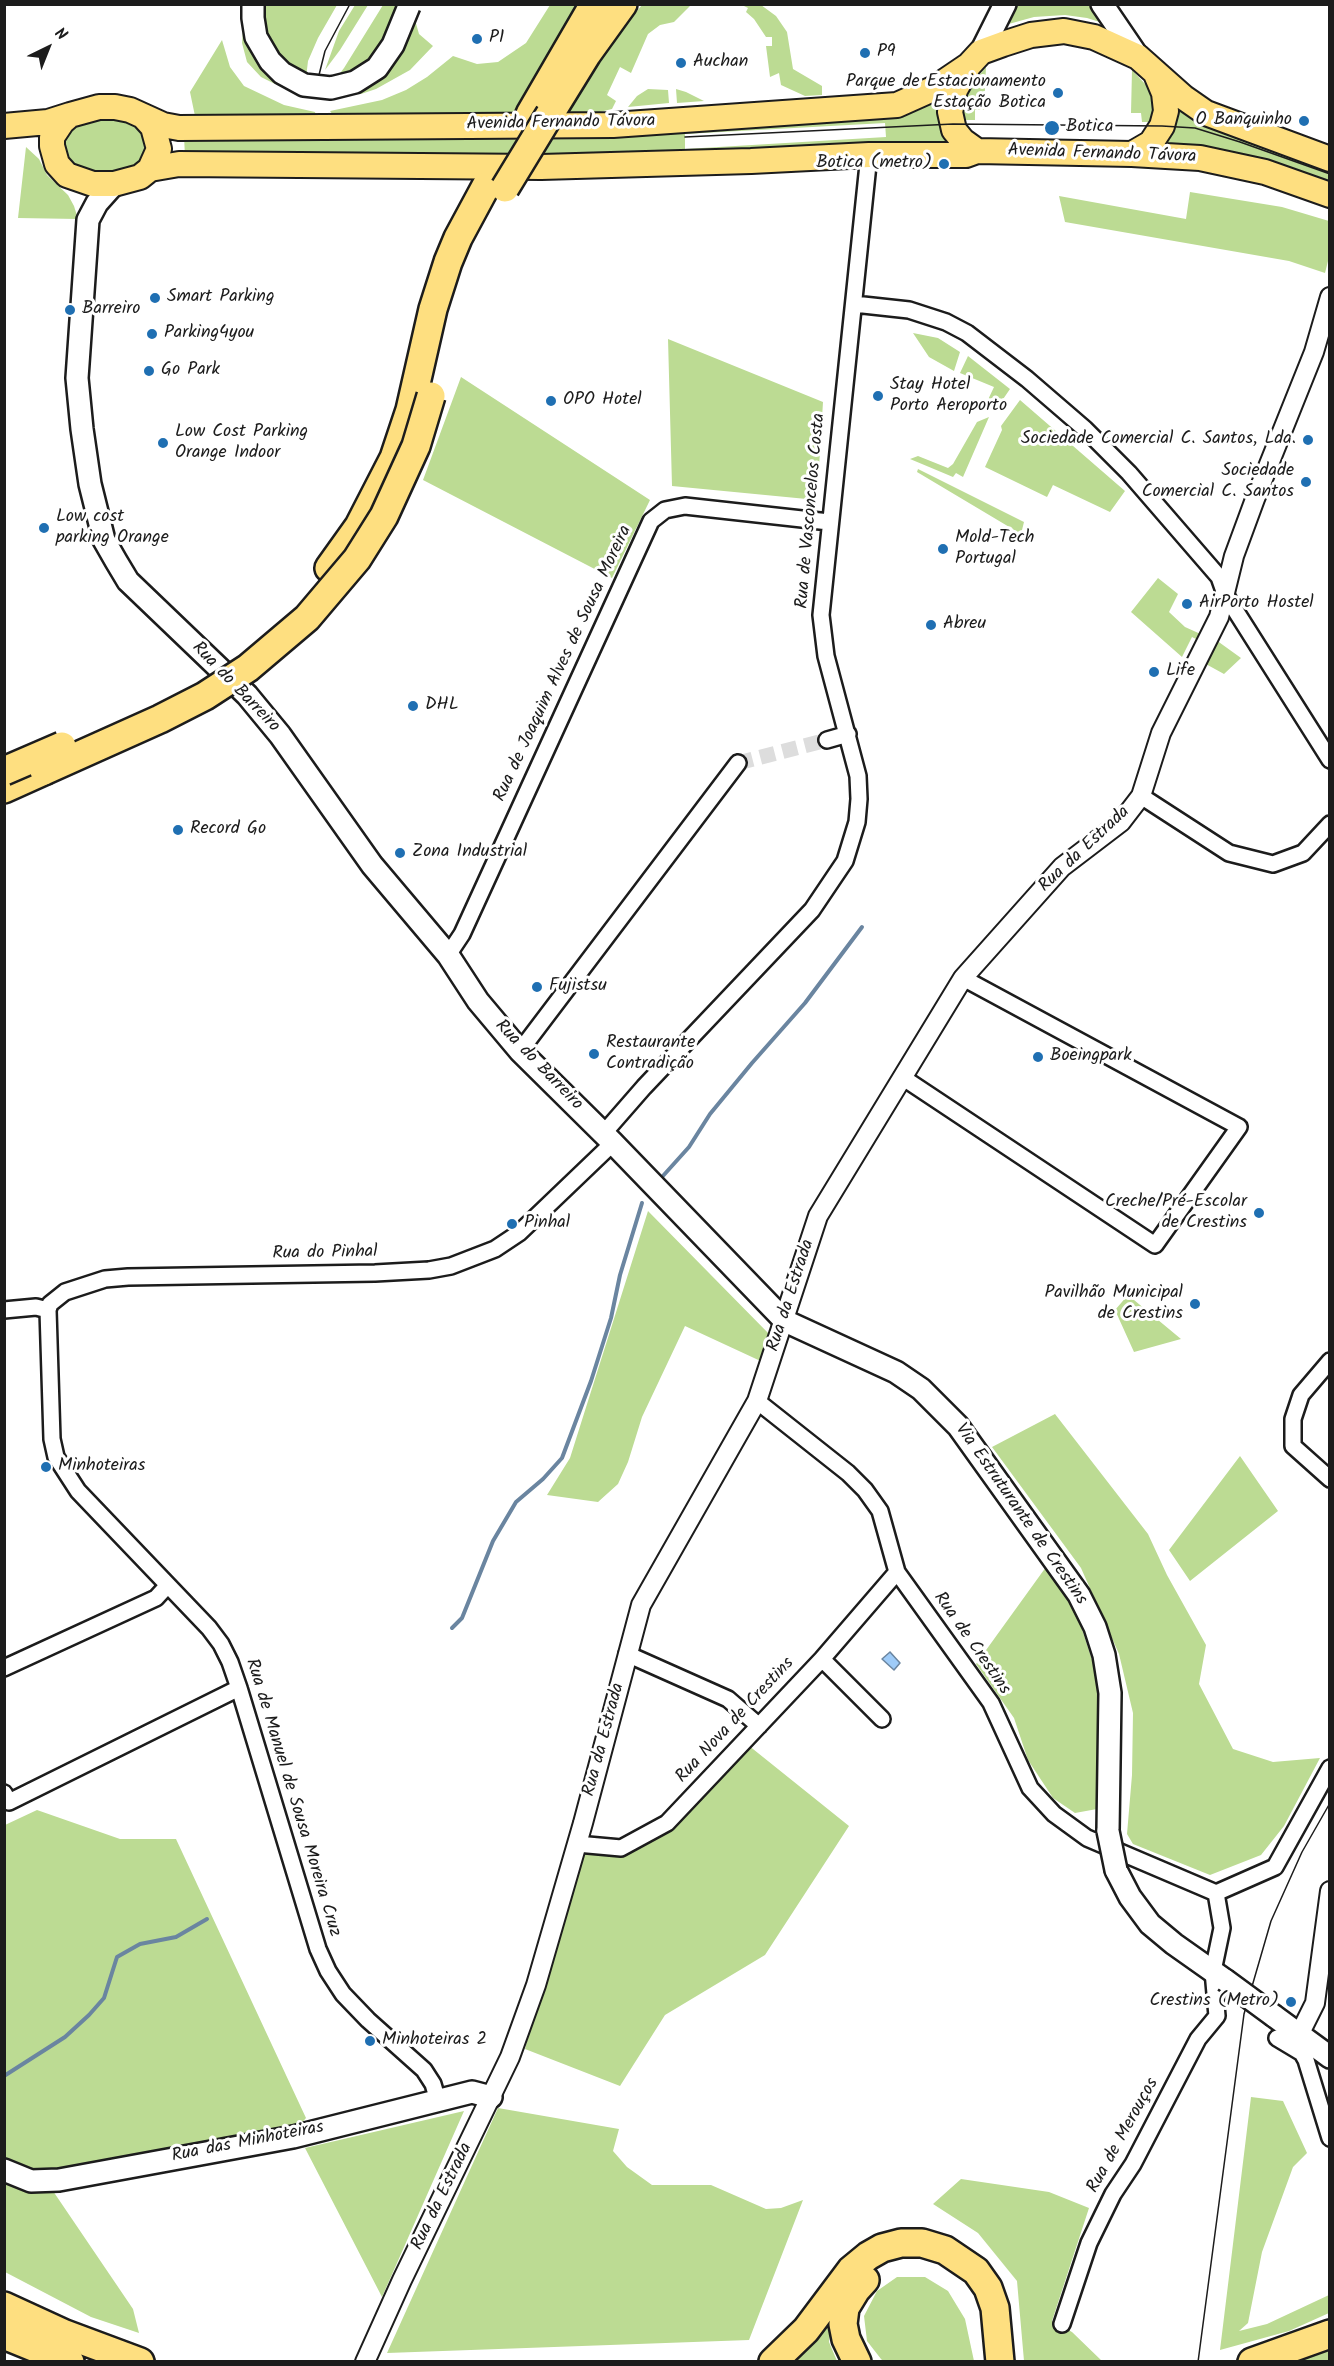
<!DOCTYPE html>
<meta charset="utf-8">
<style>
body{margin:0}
#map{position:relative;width:1334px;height:2366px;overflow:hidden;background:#fff;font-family:Kalam,sans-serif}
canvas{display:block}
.frame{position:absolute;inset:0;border:6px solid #1c1c1c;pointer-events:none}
.north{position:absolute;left:18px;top:18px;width:60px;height:60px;-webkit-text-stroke:4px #fff;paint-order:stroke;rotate:43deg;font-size:16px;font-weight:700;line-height:24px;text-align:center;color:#1c1c1c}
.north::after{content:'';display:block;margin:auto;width:21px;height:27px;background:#1c1c1c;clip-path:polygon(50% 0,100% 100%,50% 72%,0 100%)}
</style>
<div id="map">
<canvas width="1334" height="2366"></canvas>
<div class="frame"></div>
<div class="north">N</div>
</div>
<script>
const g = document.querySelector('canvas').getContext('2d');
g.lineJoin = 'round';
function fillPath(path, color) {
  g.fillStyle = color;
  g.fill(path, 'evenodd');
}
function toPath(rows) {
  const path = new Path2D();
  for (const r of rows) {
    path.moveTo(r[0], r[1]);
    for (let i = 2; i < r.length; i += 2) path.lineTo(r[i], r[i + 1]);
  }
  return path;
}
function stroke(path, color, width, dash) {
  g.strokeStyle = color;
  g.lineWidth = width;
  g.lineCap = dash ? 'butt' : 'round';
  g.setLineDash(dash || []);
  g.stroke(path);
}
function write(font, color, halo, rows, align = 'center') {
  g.font = font + ' Kalam,sans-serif';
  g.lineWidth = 6;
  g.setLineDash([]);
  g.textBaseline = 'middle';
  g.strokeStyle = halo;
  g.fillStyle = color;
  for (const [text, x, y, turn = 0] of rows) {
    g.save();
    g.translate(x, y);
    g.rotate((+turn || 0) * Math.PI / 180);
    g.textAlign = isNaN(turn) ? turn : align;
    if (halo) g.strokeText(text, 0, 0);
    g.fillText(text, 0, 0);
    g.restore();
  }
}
const green = toPath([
 [1015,4,1094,5,1106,24,1087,18,1065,15,1034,17,1005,25],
 [258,5,337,5,318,38,308,61,306,78,293,84,275,84,261,77,247,62,242,43,243,29],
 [355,5,368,5,340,50,325,70,339,31],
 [383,5,400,5,418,11,415,20,419,34,433,46,410,70,376,89,361,94,313,95,334,81,344,68],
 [550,5,578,5,519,113,333,115,330,111,382,100,406,90,427,77,453,56,477,64,498,62,526,43],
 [642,5,691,5,674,22,660,25,648,34,631,73,620,67,607,95,616,101,612,109,587,115,563,115,585,74],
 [742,5,761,5,776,16,787,32,793,69,822,86,822,95,805,96,781,85,779,73,770,77,766,46,772,46,772,37,766,37,754,19,746,12,748,8],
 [222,40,230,67,244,86,284,105,315,112,316,116,195,116,190,92],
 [986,67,984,110,975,110,975,120,960,120,962,96],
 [1132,70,1146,85,1155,102,1156,122,1142,122,1141,113,1131,113],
 [648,89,668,90,669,103,628,107,637,96],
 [676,89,686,92,704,101,677,103],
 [941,91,958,146,538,160,185,157,184,136,483,136],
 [885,123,886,137,685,149,685,134],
 [1172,98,1329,165,1329,188,1155,149],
 [92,116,129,119,149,138,142,165,111,177,69,167,58,141,63,130],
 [26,147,39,159,47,175,68,195,74,206,78,219,18,218],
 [1190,192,1282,207,1329,221,1329,257,1325,273,1289,261,1065,222,1059,196,1186,219],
 [913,333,938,338,960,352,954,371,929,357],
 [668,339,823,402,817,500,672,486],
 [968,356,1010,389,997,408,986,404,994,387,960,373],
 [461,377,650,500,612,578,423,480],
 [1020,400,1125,491,1110,512,1053,485,1047,497,985,467,1002,430,1001,426],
 [989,417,963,477,956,473,953,477,910,459,918,456,948,468,953,464,977,422],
 [918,469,1024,522,1021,534,917,472],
 [1158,578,1178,594,1169,612,1185,627,1205,636,1202,642,1192,637,1182,657,1131,612],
 [1216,640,1241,658,1224,674,1204,663],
 [648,1211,772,1337,767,1364,685,1326,642,1417,628,1462,618,1484,598,1502,547,1495,570,1458],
 [1128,1295,1181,1339,1134,1352,1115,1310],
 [1055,1414,1148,1534,1167,1575,1206,1645,1199,1684,1233,1749,1273,1762,1320,1758,1284,1826,1261,1855,1210,1875,1133,1844,1127,1834,1132,1775,1133,1713,1119,1654,1081,1568,992,1447],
 [1240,1456,1278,1511,1190,1581,1169,1550],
 [1046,1567,1075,1608,1096,1672,1099,1723,1097,1809,1075,1813,1053,1798,1028,1760,1014,1718,976,1664],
 [748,1745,849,1826,765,1955,665,2015,620,2086,525,2049,577,1844,621,1848,667,1823],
 [37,1810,120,1839,176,1839,306,2118,299,2126,48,2173,20,2169,5,2161,5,1825],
 [1251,2097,1283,2101,1307,2153,1293,2167,1262,2252,1248,2323,1239,2331,1267,2324,1329,2295,1329,2313,1289,2331,1220,2350],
 [498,2108,619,2129,613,2151,627,2167,652,2185,711,2185,766,2209,781,2208,803,2200,749,2340,387,2353],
 [464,2111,382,2297,305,2148],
 [961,2179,1049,2192,1089,2208,1052,2321,1072,2332,1102,2361,1024,2361,1017,2281,978,2233,933,2204],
 [4,2180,27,2191,53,2191,133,2309,139,2333,91,2317,5,2272],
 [897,2277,925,2277,948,2291,965,2319,974,2361,884,2362,881,2359,867,2341,864,2316,877,2291],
 [832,2313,829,2342,837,2361,796,2362,815,2340],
 [1329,2347,1329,2361,1290,2362]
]);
const water = toPath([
 [890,1652,900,1663,894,1670,882,1659,890,1652]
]);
const stream = toPath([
 [662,1177,689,1147,710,1114,752,1063,805,1003,862,927],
 [452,1628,462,1618,493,1541,516,1502,543,1479,562,1458,591,1381,611,1318,620,1275,642,1203],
 [4,2076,65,2037,89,2015,104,1998,117,1957,140,1944,176,1937,207,1919]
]);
const minorTunnel = toPath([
 [738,763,827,740]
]);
const minor = toPath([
 [854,304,909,310,946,322,967,333,1027,379,1085,429,1129,473,1219,577,1225,594,1330,760],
 [827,740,848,734],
 [1141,796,1229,853,1273,864,1303,853,1330,824],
 [448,955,462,934,651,521,665,510,685,506,829,522],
 [520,1051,738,763],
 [902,1077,1155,1245,1239,1127,963,978],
 [603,1134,644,1087,812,910,845,861,857,822,859,799,858,776,826,656,821,615,869,155],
 [4,1310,36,1307,48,1310],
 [1330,1361,1301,1395,1293,1419,1293,1446,1330,1479],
 [757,1401,848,1473,865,1490,880,1511,897,1572,991,1703,1030,1788,1054,1814,1087,1838,1216,1893,1275,1867,1330,1768],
 [627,1654,728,1699,759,1726],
 [822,1659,882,1719],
 [4,1668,156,1598,168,1585],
 [4,1793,9,1802,239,1688],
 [577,1844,621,1848,667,1823,822,1659,897,1572],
 [1277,2038,1302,2053,1306,2060,1330,2138],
 [438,2101,433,2084,424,2070,368,2020,343,1994,328,1971,318,1949,239,1688,230,1662,221,1644,209,1628,78,1491,56,1457,52,1439,48,1310,50,1304,65,1292,105,1279,128,1277,375,1273,429,1270,451,1266,495,1249,519,1233,613,1143],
 [1062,2324,1089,2243,1113,2194,1133,2164,1198,2039,1217,2016,1213,1971,1222,1928,1216,1893]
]);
const tertiary = toPath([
 [1299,2035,1315,2003,1330,1891],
 [365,2362,402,2280,510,2057,536,1985,583,1823,641,1605,757,1401,818,1216,963,978,1062,867,1121,822,1141,796,1161,733,1219,617,1234,556,1255,499,1314,352,1330,297]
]);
const secondary = toPath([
 [1102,4,1138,57],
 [981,52,1005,4],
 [114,184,97,203,88,220,77,378,82,429,90,484,104,540,116,561,128,581,247,695,280,735,372,865,448,955,478,1001,520,1051,613,1143,785,1321,896,1372,921,1389,958,1426,1079,1595,1095,1627,1104,1655,1110,1693,1108,1831],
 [1116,1870,1130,1897,1150,1924,1174,1944,1225,1980],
 [1274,2016,1330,2057],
 [4,2170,31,2181,59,2180,293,2137,472,2092,491,2097]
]);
const primary = toPath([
 [143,116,153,127,159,149,150,169,140,177,114,184,93,184,67,175,57,164,52,146,52,137,62,122,70,115,99,107,115,107,130,110,163,125,179,128,613,125,897,105,935,88,969,65],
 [4,126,48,122,70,115],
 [977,151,963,141,954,130,950,112,955,90,969,65,981,52,1003,44,1031,35,1064,31,1094,37,1138,57,1183,97,1206,113,1330,159],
 [1132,154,1151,143,1162,126,1166,111,1164,93,1156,74],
 [150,169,179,164,541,167,751,161,869,155,966,155,977,151,1132,154,1200,158,1265,172,1330,195]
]);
const motorway = toPath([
 [530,114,594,4],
 [550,114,587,54,623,4],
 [329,568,359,526,394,458,410,410,433,309,448,262,458,238,486,186],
 [4,789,44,771],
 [4,2306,65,2334,140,2362],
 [4,2335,70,2362],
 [773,2362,806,2330,851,2270,868,2256,882,2248,901,2243,922,2243,945,2250,976,2271,988,2288,995,2308,1000,2362],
 [857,2362,846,2339,843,2324,845,2308,856,2290,865,2280],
 [1252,2362,1330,2334]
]);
const tram = toPath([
 [319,75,325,51,350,4],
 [685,137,953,124,1162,126,1195,128,1240,142,1330,174],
 [1198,2362,1244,2014,1271,1921,1302,1852,1330,1803]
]);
const secondaryBridge = toPath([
 [253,4,253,18,256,37,270,61,282,73,304,85,331,88,355,82,377,68,393,45,409,6],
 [1108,1831,1116,1870],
 [1225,1980,1274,2016]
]);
const motorwayBridge = toPath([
 [505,188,550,114],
 [4,771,62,746],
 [44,771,160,719,205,696,248,668,307,618,357,559,384,516,416,446,431,396]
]);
const markers = [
 [477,39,6,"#1f6fb2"],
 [865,53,6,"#1f6fb2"],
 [681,63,6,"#1f6fb2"],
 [1058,93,6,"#1f6fb2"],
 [1304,121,6,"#1f6fb2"],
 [1052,128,8,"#1f6fb2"],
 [944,164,6,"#1f6fb2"],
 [155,298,6,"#1f6fb2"],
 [70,310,6,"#1f6fb2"],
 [152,334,6,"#1f6fb2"],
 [149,371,6,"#1f6fb2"],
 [878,396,6,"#1f6fb2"],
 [551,401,6,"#1f6fb2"],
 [1308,440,6,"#1f6fb2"],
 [163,443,6,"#1f6fb2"],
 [1306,482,6,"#1f6fb2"],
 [44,528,6,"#1f6fb2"],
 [943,549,6,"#1f6fb2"],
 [1187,604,6,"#1f6fb2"],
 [931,625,6,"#1f6fb2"],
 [1154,672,6,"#1f6fb2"],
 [413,706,6,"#1f6fb2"],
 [178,830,6,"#1f6fb2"],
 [400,853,6,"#1f6fb2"],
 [537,987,6,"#1f6fb2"],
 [594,1054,6,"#1f6fb2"],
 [1038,1057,6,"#1f6fb2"],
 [1259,1213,6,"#1f6fb2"],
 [512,1224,6,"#1f6fb2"],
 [1195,1304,6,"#1f6fb2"],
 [46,1467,6,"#1f6fb2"],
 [1291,2002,6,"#1f6fb2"],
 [370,2041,6,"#1f6fb2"]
];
const poiNames = [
 ["P1",489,39],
 ["P9",877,53],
 ["Auchan",693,63],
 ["Parque de Estacionamento",1046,83,"right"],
 ["Estação Botica",1046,104,"right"],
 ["O Banquinho",1292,121,"right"],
 ["Botica",1066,128],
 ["Botica (metro)",932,164,"right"],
 ["Smart Parking",167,298],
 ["Barreiro",82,310],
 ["Parking4you",164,334],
 ["Go Park",161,371],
 ["Stay Hotel",890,386],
 ["Porto Aeroporto",890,407],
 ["OPO Hotel",563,401],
 ["Low Cost Parking",175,433],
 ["Orange Indoor",175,454],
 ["Sociedade Comercial C. Santos, Lda.",1296,440,"right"],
 ["Sociedade",1294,472,"right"],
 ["Comercial C. Santos",1294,493,"right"],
 ["Low cost",56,518],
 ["parking Orange",56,539],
 ["Mold-Tech",955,539],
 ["Portugal",955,560],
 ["AirPorto Hostel",1199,604],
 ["Abreu",943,625],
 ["Life",1166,672],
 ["DHL",425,706],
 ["Record Go",190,830],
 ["Zona Industrial",412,853],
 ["Fujistsu",549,987],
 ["Restaurante",606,1044],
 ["Contradição",606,1065],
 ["Boeingpark",1050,1057],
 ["Creche/Pré-Escolar",1247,1203,"right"],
 ["de Crestins",1247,1224,"right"],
 ["Pinhal",524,1224],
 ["Pavilhão Municipal",1183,1294,"right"],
 ["de Crestins",1183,1315,"right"],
 ["Minhoteiras",58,1467],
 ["Crestins (Metro)",1279,2002,"right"],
 ["Minhoteiras 2",382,2041]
];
const streetNames = [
 ["Avenida Fernando Távora",561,124,-1],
 ["Avenida Fernando Távora",1102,155,2],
 ["Rua de Vasconcelos Costa",812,511,-85],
 ["Rua de Joaquim Alves de Sousa Moreira",564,664,-65],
 ["Rua do Barreiro",235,688,46],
 ["Rua da Estrada",1085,850,-43],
 ["Rua do Barreiro",538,1066,46],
 ["Rua do Pinhal",325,1254,-1],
 ["Rua da Estrada",792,1296,-72],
 ["Via Estruturante de Crestins",1020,1515,55],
 ["Rua de Crestins",971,1644,55],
 ["Rua Nova de Crestins",736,1721,-47],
 ["Rua da Estrada",605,1740,-75],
 ["Rua de Manuel de Sousa Moreira Cruz",292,1798,73],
 ["Rua de Merouços",1124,2136,-61],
 ["Rua das Minhoteiras",248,2143,-11],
 ["Rua da Estrada",443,2197,-64]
];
fillPath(green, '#bcdb93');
fillPath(water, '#9ecbf8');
stroke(water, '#6a85a0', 1.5);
stroke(stream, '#6a85a0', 4);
stroke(minorTunnel, '#ddd', 15, [15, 8]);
stroke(minor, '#1c1c1c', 20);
stroke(tertiary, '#1c1c1c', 22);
stroke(secondary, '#1c1c1c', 26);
stroke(primary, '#1c1c1c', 28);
stroke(motorway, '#1c1c1c', 32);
stroke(minor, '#fff', 15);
stroke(tertiary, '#fff', 18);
stroke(secondary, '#fff', 21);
stroke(primary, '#fedf80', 24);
stroke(motorway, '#fedf80', 27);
stroke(tram, '#1c1c1c', 1.5);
stroke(secondaryBridge, '#1c1c1c', 26, []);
stroke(motorwayBridge, '#1c1c1c', 32, []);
stroke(secondaryBridge, '#fff', 21);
stroke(motorwayBridge, '#fedf80', 27);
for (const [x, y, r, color] of markers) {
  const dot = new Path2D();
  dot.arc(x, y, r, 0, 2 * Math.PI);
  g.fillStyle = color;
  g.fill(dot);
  stroke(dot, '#fff', 2);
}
write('18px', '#1c1c1c', '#fff', poiNames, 'left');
write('18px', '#1c1c1c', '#fff', streetNames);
</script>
